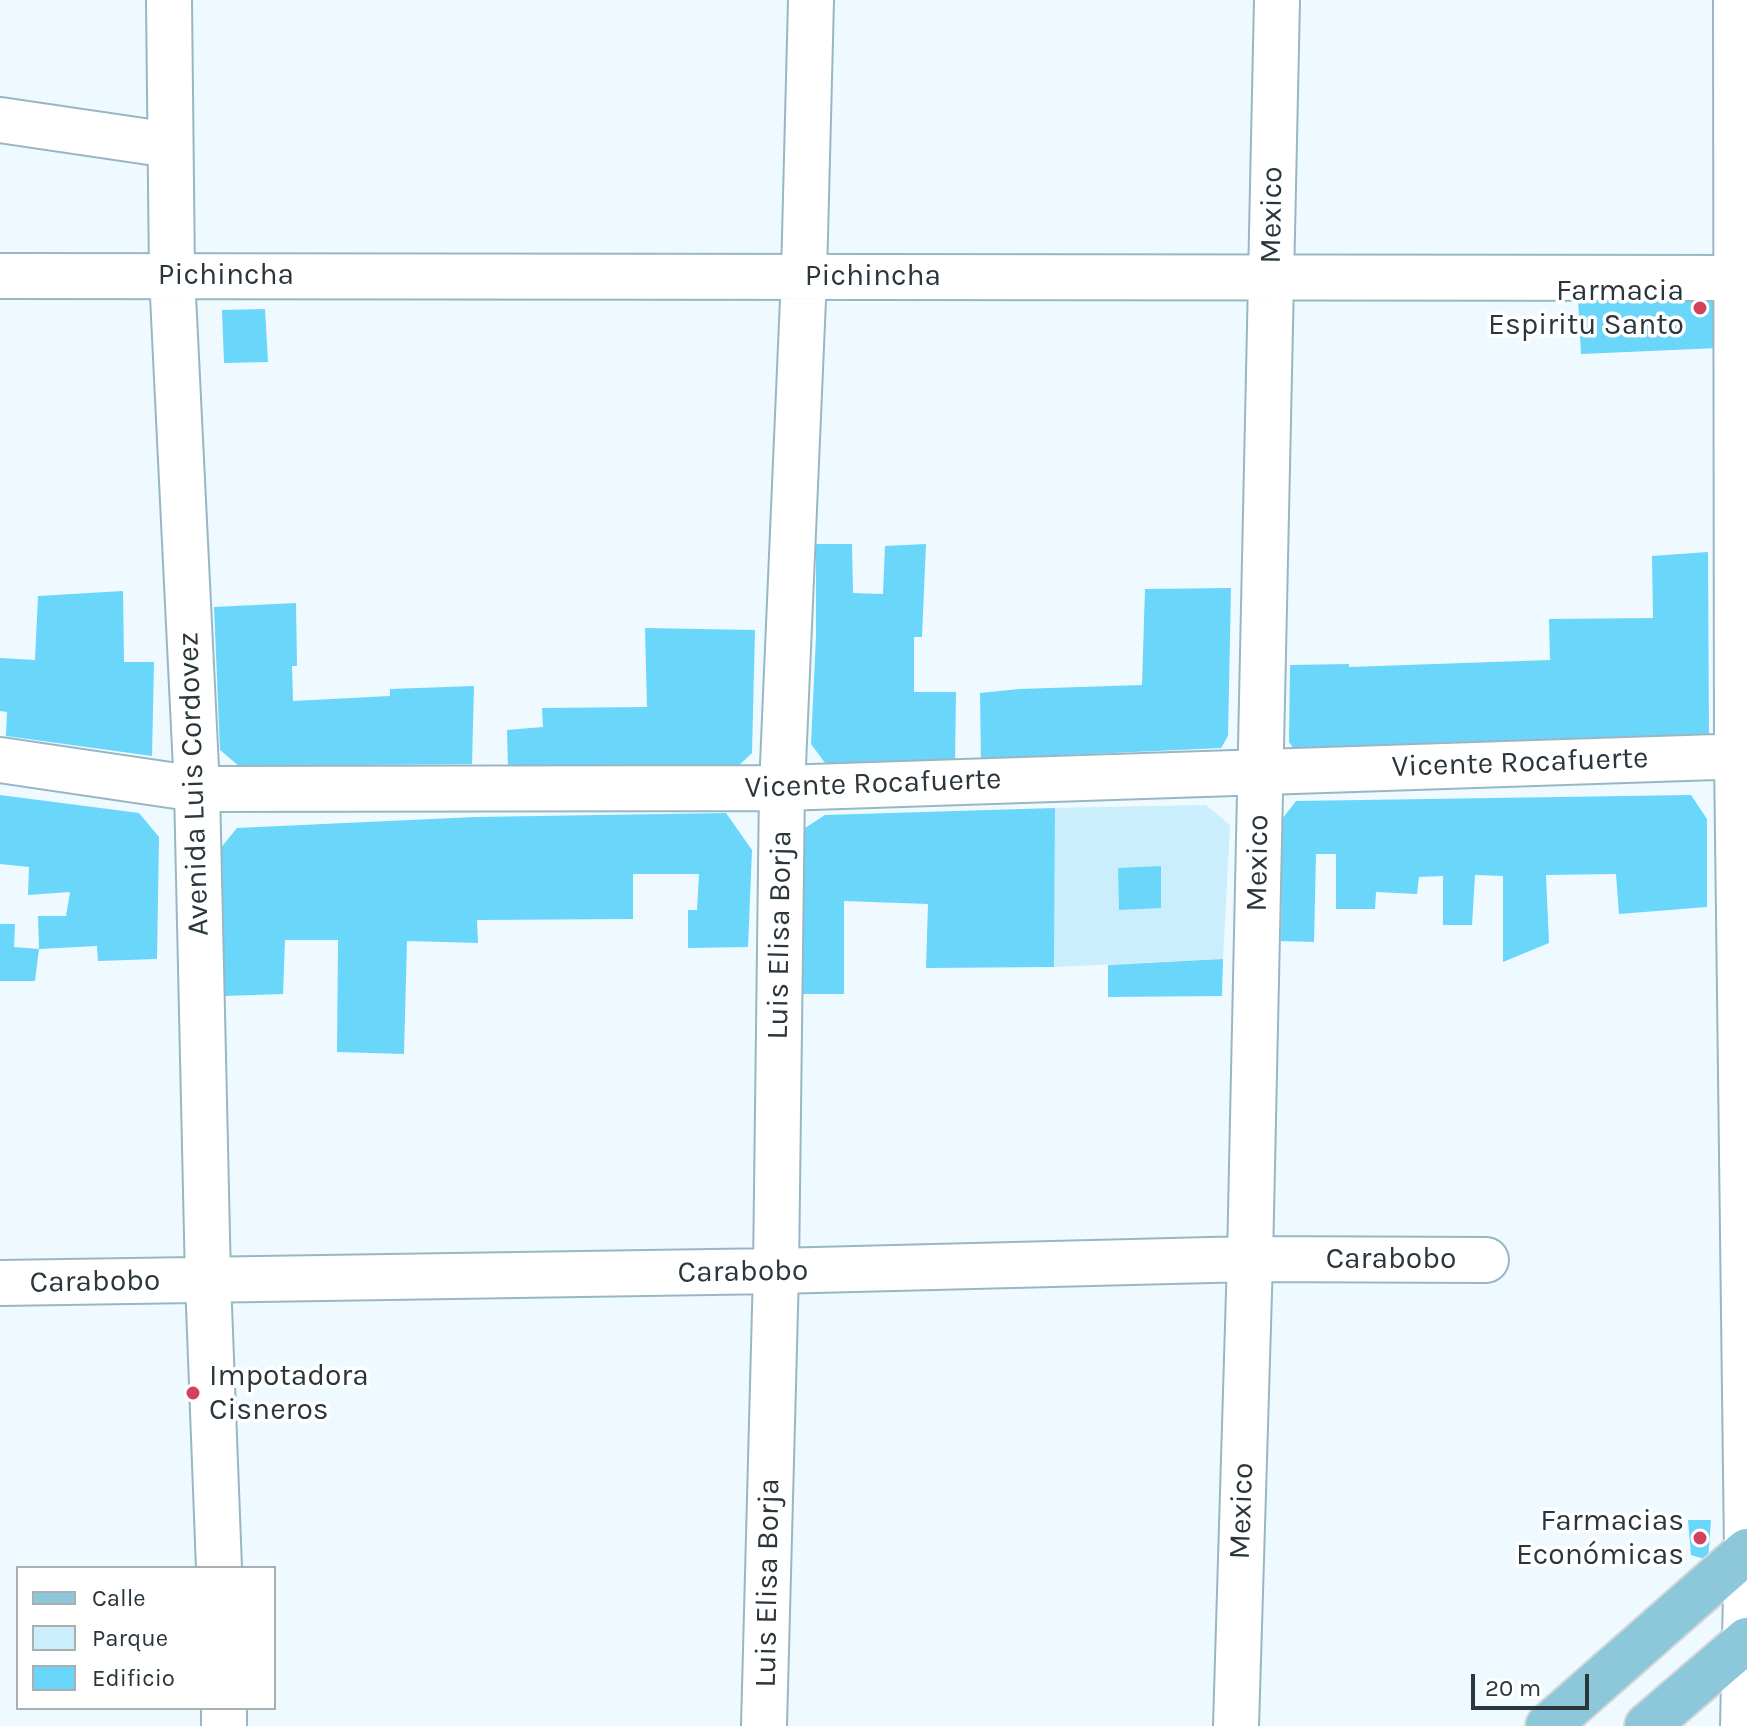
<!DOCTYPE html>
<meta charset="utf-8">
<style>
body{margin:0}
#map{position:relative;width:1747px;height:1726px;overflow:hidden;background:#eefaff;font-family:Karla,sans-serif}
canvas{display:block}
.legend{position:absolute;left:16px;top:1566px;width:260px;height:144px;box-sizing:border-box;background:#fff;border:2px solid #aaafb1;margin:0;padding:10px 14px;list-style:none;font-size:24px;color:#2a363b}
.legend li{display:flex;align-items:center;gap:16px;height:40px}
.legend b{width:40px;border:2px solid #aaafb1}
.scale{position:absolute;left:1471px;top:1674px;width:118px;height:36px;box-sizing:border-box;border:4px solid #2a363b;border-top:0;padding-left:10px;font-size:24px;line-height:28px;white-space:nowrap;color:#2a363b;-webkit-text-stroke:6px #fff;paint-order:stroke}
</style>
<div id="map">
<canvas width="1747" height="1726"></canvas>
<ul class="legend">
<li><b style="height:10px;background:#8cc8da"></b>Calle</li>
<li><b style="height:22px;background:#caeefb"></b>Parque</li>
<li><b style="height:22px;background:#6ad6fa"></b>Edificio</li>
</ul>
<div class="scale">20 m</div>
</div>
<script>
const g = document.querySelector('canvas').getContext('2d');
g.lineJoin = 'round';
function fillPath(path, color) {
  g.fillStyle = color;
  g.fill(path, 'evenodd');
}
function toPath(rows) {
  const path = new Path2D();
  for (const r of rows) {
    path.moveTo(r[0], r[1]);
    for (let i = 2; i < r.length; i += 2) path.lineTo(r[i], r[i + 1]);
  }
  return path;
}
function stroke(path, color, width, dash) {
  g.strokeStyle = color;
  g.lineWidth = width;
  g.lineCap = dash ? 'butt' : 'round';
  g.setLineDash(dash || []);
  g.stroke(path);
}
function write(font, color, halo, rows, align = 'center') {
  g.font = font + ' Karla,sans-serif';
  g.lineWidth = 7;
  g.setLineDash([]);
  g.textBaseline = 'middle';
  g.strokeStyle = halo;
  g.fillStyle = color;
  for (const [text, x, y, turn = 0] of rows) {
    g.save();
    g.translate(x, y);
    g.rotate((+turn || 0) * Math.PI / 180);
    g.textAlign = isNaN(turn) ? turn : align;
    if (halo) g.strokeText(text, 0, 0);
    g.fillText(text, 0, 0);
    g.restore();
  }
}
const green = toPath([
 [1206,805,1230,825,1223,959,1054,967,1055,808]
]);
const building = toPath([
 [1716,292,1719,348,1581,354,1578,298],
 [265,309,268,362,224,363,222,310],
 [816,544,852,544,853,593,883,594,885,546,926,544,922,637,914,637,914,692,956,692,955,761,828,767,811,744,816,636],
 [1708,552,1709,735,1297,754,1289,742,1290,665,1349,664,1349,667,1550,660,1549,619,1653,618,1652,556],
 [1231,588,1228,736,1221,748,981,759,980,693,1019,689,1142,685,1145,589],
 [123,591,124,662,154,662,152,756,6,736,7,712,0,711,0,658,35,660,38,596],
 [296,603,297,666,292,666,293,701,390,696,390,689,474,686,472,764,239,766,220,750,214,607],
 [645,628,755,630,752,753,736,768,508,767,507,730,543,727,542,708,647,707],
 [0,795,139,813,159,837,157,959,98,961,97,946,39,949,38,916,66,916,70,892,28,895,29,867,0,864],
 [1691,795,1707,819,1707,907,1619,914,1616,874,1546,875,1549,943,1503,962,1503,876,1475,875,1472,925,1443,925,1443,876,1419,877,1417,894,1376,892,1375,909,1336,909,1336,854,1316,854,1314,942,1281,941,1282,819,1296,801],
 [1055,808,1054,967,926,968,928,904,844,901,844,994,801,994,800,902,805,828,825,815],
 [726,813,752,850,748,947,688,948,688,910,697,910,699,874,633,874,633,919,477,920,478,943,407,941,404,1054,337,1052,338,940,285,940,283,994,224,996,219,850,237,828,475,817],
 [1161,866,1161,908,1119,910,1118,868],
 [0,924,15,924,14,947,39,949,35,981,0,981],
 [1223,959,1222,996,1108,997,1108,965],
 [1688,1520,1711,1520,1708,1560,1691,1555]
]);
const minor = toPath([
 [169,0,172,275,197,789,208,1280,219,1568],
 [1736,0,1737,756,1747,1551,1743,1726],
 [0,120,170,145],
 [0,276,1747,278],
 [0,760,197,789,782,788,1747,756],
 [0,1283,776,1271,1250,1259,1486,1260],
 [224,1708,224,1726],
 [764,1726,776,1271,782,788,804,276,811,0],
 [1236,1726,1250,1259,1277,0]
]);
const major = toPath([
 [1548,1726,1747,1551],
 [1647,1726,1747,1640]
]);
const markers = [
 [1700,308,8,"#d2425f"],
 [193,1393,8,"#d2425f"],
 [1700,1538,8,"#d2425f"]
];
const streetNames = [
 ["Mexico",1272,215,-89],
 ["Pichincha",226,275],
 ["Pichincha",873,276],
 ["Vicente Rocafuerte",1520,763,-2],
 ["Avenida Luis Cordovez",194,784,-92],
 ["Vicente Rocafuerte",873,784,-2],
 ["Mexico",1258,863,-89],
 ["Luis Elisa Borja",780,935,-89],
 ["Carabobo",1391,1259],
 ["Carabobo",743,1272,-1],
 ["Carabobo",95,1282,-1],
 ["Mexico",1242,1511,-88],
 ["Luis Elisa Borja",768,1583,-89]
];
const poiNames = [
 ["Farmacia",1684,291],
 ["Espiritu Santo",1684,325],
 ["Impotadora",209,1376,"left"],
 ["Cisneros",209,1410,"left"],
 ["Farmacias",1684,1521],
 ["Económicas",1684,1555]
];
fillPath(green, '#caeefb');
fillPath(building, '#6ad6fa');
stroke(minor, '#99b7c3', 48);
stroke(major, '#d4d7d8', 48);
stroke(minor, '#fff', 44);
stroke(major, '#8cc8da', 44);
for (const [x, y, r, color] of markers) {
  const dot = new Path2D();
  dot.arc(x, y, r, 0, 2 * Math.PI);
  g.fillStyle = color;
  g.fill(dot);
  stroke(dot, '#fff', 3);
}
write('30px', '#2a363b', '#fff', streetNames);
write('30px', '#2a363b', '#fff', poiNames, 'right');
</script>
